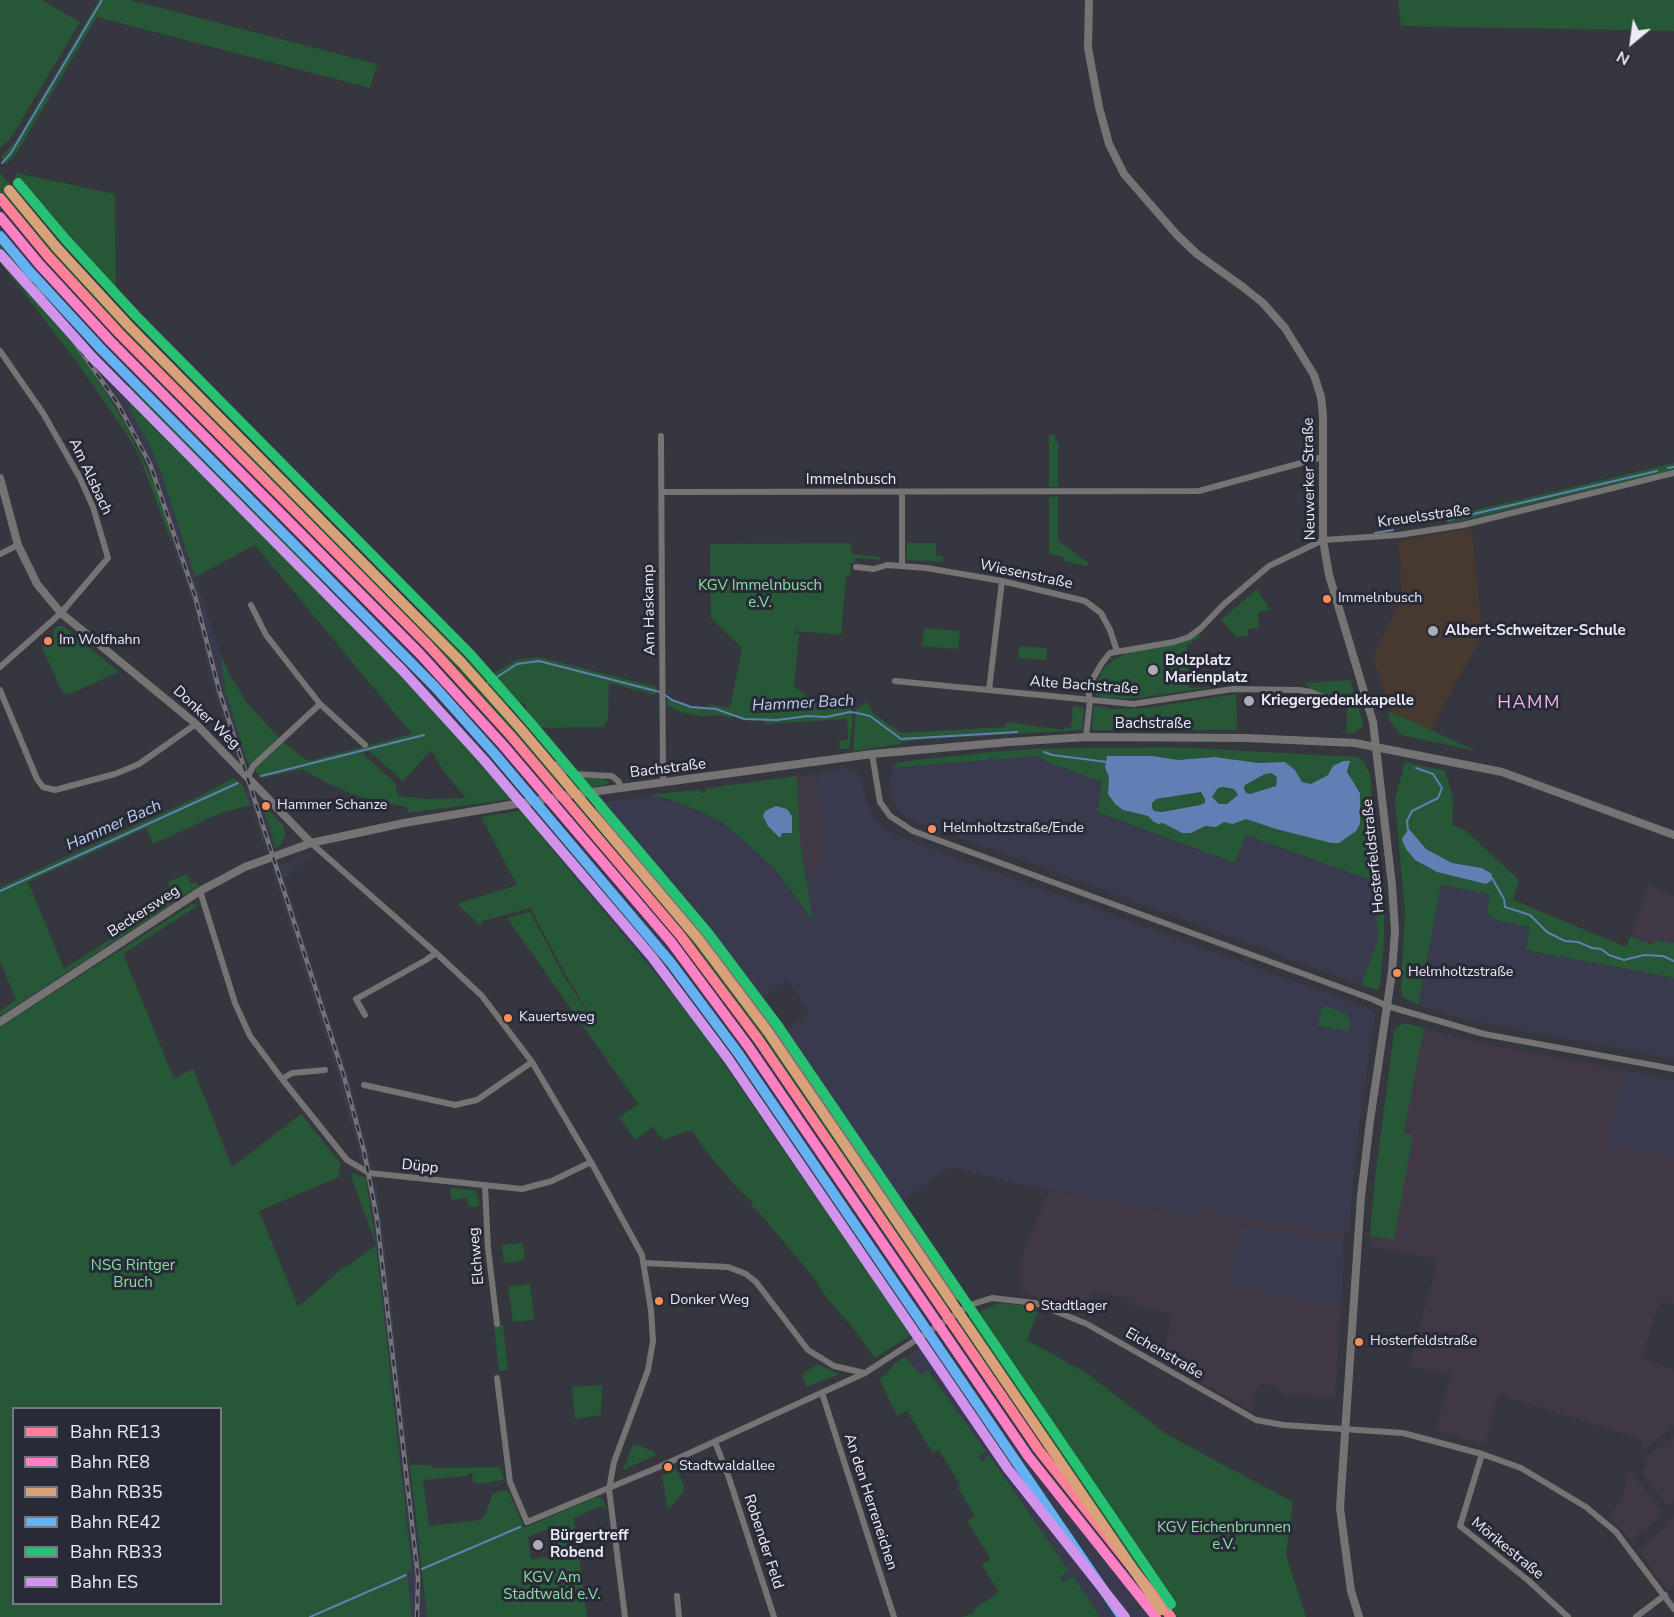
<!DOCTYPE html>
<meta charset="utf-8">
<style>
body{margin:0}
#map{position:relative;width:1674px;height:1617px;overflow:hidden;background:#36373e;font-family:"Nunito Sans",sans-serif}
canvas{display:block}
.legend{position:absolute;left:12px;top:1407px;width:210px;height:198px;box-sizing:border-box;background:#282a37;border:2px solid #767883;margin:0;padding:8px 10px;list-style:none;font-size:18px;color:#ebecf5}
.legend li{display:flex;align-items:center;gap:12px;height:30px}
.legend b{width:30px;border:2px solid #767883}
.north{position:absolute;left:1602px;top:12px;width:60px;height:60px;-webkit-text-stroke:4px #282a37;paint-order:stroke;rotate:209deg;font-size:16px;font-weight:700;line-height:24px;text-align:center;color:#ebecf5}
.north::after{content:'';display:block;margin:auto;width:21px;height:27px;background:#ebecf5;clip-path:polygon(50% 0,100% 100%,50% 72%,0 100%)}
</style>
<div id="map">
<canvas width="1674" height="1617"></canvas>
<ul class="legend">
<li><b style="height:8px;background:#ff8098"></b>Bahn RE13</li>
<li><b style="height:8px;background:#ff80c5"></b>Bahn RE8</li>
<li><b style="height:8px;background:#d9a179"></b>Bahn RB35</li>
<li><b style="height:8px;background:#66b1f2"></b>Bahn RE42</li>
<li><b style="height:8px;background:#26c172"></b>Bahn RB33</li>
<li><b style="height:8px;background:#d193ec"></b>Bahn ES</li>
</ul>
<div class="north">N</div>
</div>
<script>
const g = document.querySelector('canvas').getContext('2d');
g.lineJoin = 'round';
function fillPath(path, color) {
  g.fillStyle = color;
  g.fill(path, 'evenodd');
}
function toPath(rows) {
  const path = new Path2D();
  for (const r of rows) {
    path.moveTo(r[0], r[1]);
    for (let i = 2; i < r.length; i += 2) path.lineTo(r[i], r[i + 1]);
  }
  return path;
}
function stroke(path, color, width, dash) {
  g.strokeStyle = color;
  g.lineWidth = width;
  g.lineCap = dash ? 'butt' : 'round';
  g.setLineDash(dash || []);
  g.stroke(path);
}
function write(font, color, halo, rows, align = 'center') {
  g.font = font + ' "Nunito Sans",sans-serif';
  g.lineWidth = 6;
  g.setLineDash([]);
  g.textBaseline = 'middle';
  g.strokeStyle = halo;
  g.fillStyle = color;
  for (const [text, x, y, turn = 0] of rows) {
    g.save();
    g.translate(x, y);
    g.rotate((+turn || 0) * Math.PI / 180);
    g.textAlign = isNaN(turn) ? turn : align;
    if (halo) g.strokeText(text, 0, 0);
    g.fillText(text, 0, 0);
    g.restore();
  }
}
const commercial = toPath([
 [817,774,824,873,806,876,800,840,797,776],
 [1648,884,1674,896,1674,943,1655,940,1652,945,1631,936],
 [1424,1028,1480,1043,1623,1070,1609,1145,1674,1157,1674,1304,1659,1302,1642,1358,1674,1370,1674,1426,1640,1453,1643,1440,1498,1394,1485,1446,1460,1437,1436,1432,1451,1374,1409,1366,1438,1259,1371,1247,1370,1236,1393,1240,1413,1135,1404,1133],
 [1049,1190,1190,1215,1199,1209,1344,1234,1343,1242,1241,1224,1229,1283,1341,1308,1335,1397,1285,1395,1279,1388,1258,1383,1251,1411,1164,1361,1172,1313,1129,1305,1130,1298,1095,1292,1090,1294,1086,1318,1057,1303,1020,1292,1020,1264,1024,1251],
 [1674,1436,1674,1502,1671,1505,1665,1503,1644,1476,1643,1472,1647,1457],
 [1629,1469,1659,1507,1661,1513,1658,1518,1631,1541,1609,1515,1622,1499],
 [1674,1516,1674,1586,1668,1591,1638,1549,1667,1525,1666,1522]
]);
const built = toPath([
 [0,192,37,238,121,331,431,644,554,782,556,782,635,877,679,925,760,1037,1066,1478,1178,1617,1100,1617,1073,1576,1063,1582,1060,1577,1069,1571,990,1456,981,1461,978,1457,986,1451,928,1371,922,1376,905,1357,920,1347,692,1017,549,846,532,819,509,793,208,452,132,383,126,390,132,413,150,446,162,475,220,653,226,687,224,688,247,761,231,743,207,665,193,603,172,544,169,526,144,459,124,421,94,374,0,241],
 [991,756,996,760,1039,756,1045,761,1102,782,1097,812,1235,863,1245,834,1381,884,1384,910,1376,909,1378,940,1361,985,916,821,901,813,896,807,892,799,890,779,893,768,987,760],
 [849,768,862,778,865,798,875,819,883,828,900,837,1372,1010,1375,1015,1357,1142,1349,1232,1344,1231,1344,1234,1199,1209,1190,1215,1027,1186,951,1167,900,1202,782,1033,809,1012,788,980,759,1000,708,931,601,803,650,795,682,805,716,820,750,845,776,870,812,919,806,876,824,873,817,772],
 [242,785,264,805,263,808,276,848,265,851,251,805],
 [309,854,311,856,284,878,348,1075,373,1168,362,1164,336,1069,271,868],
 [1440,885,1490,894,1487,912,1531,927,1526,950,1674,978,1674,1059,1467,1020,1418,1005],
 [1623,1070,1674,1080,1674,1157,1609,1145],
 [366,1178,376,1182,385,1245,426,1617,412,1617,412,1615,407,1572,412,1570,376,1245],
 [1240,1224,1344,1242,1341,1308,1229,1284]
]);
const education = toPath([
 [1472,528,1482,635,1431,730,1391,712,1373,657,1402,596,1399,541]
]);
const green = toPath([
 [0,0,42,0,80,22,11,138,0,148],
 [99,0,130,0,377,64,370,88,97,17,16,154,5,165,1,157,16,141],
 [1398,0,1674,0,1674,31,1401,26],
 [0,173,93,281,167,358,288,478,481,683,563,773,569,776,603,779,608,782,609,784,564,792,556,782,554,783,473,689,407,619,214,426,83,289,37,238,0,192],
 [16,173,115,194,116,296,16,183],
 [0,241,94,374,124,421,154,483,169,526,172,544,141,460,126,433,74,358,0,262],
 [132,383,208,452,514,799,408,813,407,807,375,801,352,794,329,784,302,769,262,778,254,769,283,742,308,761,412,734,255,545,195,577,162,475,150,446,132,413,126,389],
 [431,750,445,773,466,798,426,799,398,796,395,783,362,753,369,751,403,781],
 [1049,435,1055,435,1055,442,1058,442,1058,487,1049,487],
 [1674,463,1674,470,1448,524,1446,517],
 [1058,496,1058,541,1089,563,1087,566,1064,561,1064,557,1049,554,1049,497],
 [851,543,852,554,880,557,880,560,856,558,855,563,851,563,850,577,846,577,841,635,795,631,794,634,799,634,794,686,816,704,850,703,853,719,849,749,840,749,839,741,848,740,847,719,765,724,765,720,746,720,732,716,732,718,719,715,701,716,680,712,667,705,667,695,679,703,690,706,708,709,709,704,730,708,742,648,711,618,710,544],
 [907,543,936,543,936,556,943,556,943,562,908,560,906,558],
 [1257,589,1270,610,1258,612,1259,628,1248,629,1248,636,1237,637,1221,620],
 [426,617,486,678,516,660,539,657,656,687,656,695,609,683,608,718,604,727,528,728,525,723,527,710,525,704,516,701,507,708,424,619],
 [58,626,63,626,119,672,69,694,64,693,61,690,42,647,53,637,54,629],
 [924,628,960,631,958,649,922,646],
 [1197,633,1202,636,1187,645,1189,688,1222,686,1131,699,1103,698,1096,695,1094,688,1098,679,1105,667,1115,659,1129,652,1180,644],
 [1019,646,1047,648,1046,660,1018,658],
 [220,653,230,675,247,703,279,738,250,765,247,761,224,688,225,687],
 [1350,680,1363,723,1362,728,1353,733,1337,733,1347,732,1347,711,1350,703,1311,689,1305,683],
 [1236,694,1237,730,1092,730,1094,706,1115,709,1146,708],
 [867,702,874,714,901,733,1005,727,1006,722,1063,730,1064,727,1071,728,1073,706,1082,707,1084,711,1082,730,928,739,901,742,900,744,853,751,856,709],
 [1391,712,1431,730,1476,751,1401,735,1390,721,1388,713],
 [1172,747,1358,757,1363,760,1370,775,1381,884,1246,835,1235,863,1097,812,1102,782,1045,761,1039,756,996,760,991,756,987,760,893,768,898,762,991,752,1032,749],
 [1153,756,1178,760,1215,757,1258,763,1285,762,1295,770,1302,782,1311,784,1328,775,1333,766,1343,761,1350,767,1347,772,1360,793,1339,843,1331,843,1276,829,1246,819,1234,824,1224,822,1216,827,1205,826,1191,833,1182,833,1163,823,1159,824,1154,822,1148,816,1123,810,1115,804,1108,794,1109,777,1105,768,1107,757],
 [1405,762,1445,771,1453,798,1452,825,1466,831,1519,880,1513,900,1626,947,1631,936,1652,945,1655,940,1674,943,1674,978,1526,950,1530,927,1495,920,1487,912,1490,894,1441,885,1418,1005,1403,997,1401,989,1405,913,1395,800],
 [1409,830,1426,849,1452,863,1482,868,1489,871,1437,872,1415,860,1406,849],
 [1271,773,1277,777,1276,786,1250,794,1246,793,1244,788,1245,785,1265,774],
 [797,776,800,840,813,921,776,870,736,834,721,822,699,811,667,799,650,795,684,791,701,790,702,793,706,792,706,789,722,786],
 [776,806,791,813,792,816,792,832,782,833,780,837],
 [234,778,242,785,251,805,221,813,153,844,146,828,28,882,64,969,174,898,168,882,187,874,191,884,196,882,199,886,0,1016,0,1011,16,1000,0,961,0,887,202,795],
 [1223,787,1234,789,1238,795,1227,804,1219,804,1211,798,1218,788],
 [1201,792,1205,798,1205,803,1200,805,1162,812,1154,811,1152,808,1152,803,1155,799],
 [582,801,588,804,684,922,766,1030,951,1297,953,1302,948,1310,712,970,679,925,635,877,572,802],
 [264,805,283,825,285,834,282,843,276,848,263,808],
 [524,810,549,846,692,1017,911,1335,875,1358,849,1323,827,1298,814,1278,757,1210,751,1207,753,1202,738,1189,706,1151,692,1130,663,1140,653,1127,635,1140,619,1117,638,1104,507,918,530,912,565,978,595,1023,567,977,530,908,483,921,480,925,457,904,517,885,481,817],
 [192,904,199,905,123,954,174,1079,193,1068,232,1167,301,1114,341,1164,338,1171,341,1176,259,1211,298,1307,345,1266,347,1267,376,1245,351,1176,352,1173,366,1178,376,1245,412,1570,407,1572,412,1617,0,1617,0,1027],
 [14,1408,220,1408,220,1604,14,1604],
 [1376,908,1384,910,1384,940,1380,985,1378,989,1374,989,1361,985,1378,940],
 [1325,1006,1345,1013,1351,1021,1349,1031,1318,1026,1321,1010],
 [1404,1023,1424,1028,1404,1133,1413,1135,1394,1240,1370,1236,1375,1178,1394,1033,1396,1028],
 [450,1188,474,1190,478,1196,479,1206,469,1207,466,1198,451,1200],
 [523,1243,525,1260,504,1263,502,1245],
 [530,1284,534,1320,513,1322,508,1287],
 [999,1303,1020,1305,1038,1312,1027,1340,1088,1374,1166,1434,1293,1502,1286,1554,1306,1617,1178,1617,1066,1478,957,1322],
 [503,1325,508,1370,499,1371,494,1326],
 [905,1357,921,1375,928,1371,986,1451,978,1457,982,1461,989,1455,1069,1571,1060,1577,1063,1582,1073,1576,1100,1617,962,1617,972,1614,975,1612,974,1609,999,1592,982,1565,991,1559,967,1521,975,1516,958,1488,960,1485,939,1450,933,1453,907,1411,897,1416,879,1378,886,1375,893,1365],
 [817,1364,839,1374,807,1387,802,1375],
 [602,1385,601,1415,575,1419,572,1387],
 [633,1444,654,1451,656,1455,623,1470],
 [410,1465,431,1465,431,1468,498,1467,501,1470,504,1480,477,1484,473,1482,472,1473,467,1474,467,1476,423,1480,429,1526,480,1520,485,1515,493,1493,504,1490,509,1492,524,1528,594,1498,599,1497,604,1500,605,1512,602,1507,598,1507,574,1518,587,1617,427,1617],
 [550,1528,554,1556,531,1559,528,1537],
 [677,1469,684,1486,683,1493,670,1508,668,1508,662,1476]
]);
const water = toPath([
 [1107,756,1153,756,1178,760,1215,757,1258,763,1285,762,1295,770,1302,782,1311,784,1328,775,1333,766,1343,761,1350,761,1347,772,1360,793,1360,824,1356,831,1339,843,1331,843,1276,829,1246,819,1233,824,1224,822,1216,827,1205,826,1191,833,1182,833,1163,823,1159,824,1154,822,1148,816,1123,810,1115,804,1108,794,1109,777,1105,768],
 [1271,773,1277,777,1276,786,1250,794,1246,793,1244,788,1245,785,1265,774],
 [1223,787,1234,789,1238,795,1227,804,1219,804,1212,797,1218,788],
 [1201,792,1205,799,1205,803,1200,805,1162,812,1154,811,1152,808,1152,803,1156,799],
 [776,806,787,809,792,816,792,833,782,833,780,838,768,826,763,816,765,811],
 [1409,829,1426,849,1452,863,1482,868,1492,874,1491,881,1486,884,1437,872,1415,860,1406,849,1402,840,1403,837]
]);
const stream = toPath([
 [2,163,11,153,102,0],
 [1668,468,1674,467],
 [1448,520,1657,471],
 [1375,533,1393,530],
 [488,683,517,664,539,661,660,692],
 [665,695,672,700,691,707,716,709,744,719,777,720,808,716,826,717,850,712,857,713,870,716,901,739,1017,732],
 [1044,752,1052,755,1107,762],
 [261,776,424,735],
 [1408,830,1407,821,1412,811,1438,798,1442,788,1433,774,1416,768],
 [1492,878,1504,899,1505,907,1530,915,1547,932,1565,941,1578,942,1592,948,1601,949,1609,955,1624,960,1644,955,1663,956,1674,961],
 [0,891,238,783],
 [422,1569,520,1527],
 [310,1617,406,1575]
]);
const minor = toPath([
 [0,351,43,413,80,478,93,507,108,558,61,613,0,667],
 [661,436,663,783],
 [663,492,1199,491,1323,457],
 [0,554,18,545],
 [902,566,902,492],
 [856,567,874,569,887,565,927,568,1002,581,1085,601,1101,613,1110,630,1117,651],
 [895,681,1133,704,1233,689,1299,690,1311,692,1341,704],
 [0,690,37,779,43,787,55,790,115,774,139,764,196,724],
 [989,690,1002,581],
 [320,704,365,745],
 [1086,737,1090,701,1088,687,1102,663,1110,653,1174,642,1189,637,1201,628,1223,605,1269,566,1323,540,1399,535,1463,525,1674,473],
 [872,754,880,802,890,816,913,831,1372,999,1387,1006,1484,1034,1674,1069],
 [557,764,566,771,573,774,612,776,619,782,621,788],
 [248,777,253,766,320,704,266,635,251,605],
 [594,792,598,807,606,818,704,936,786,1047,942,1280,950,1291,970,1305],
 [311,843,436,953,482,996,532,1062,591,1162,642,1255,651,1310,653,1341,648,1370,614,1462,609,1489,625,1617],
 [200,891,235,1003,250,1036,282,1079,347,1160,369,1173,522,1189,552,1181,591,1162],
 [365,1015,356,999,426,960,436,953],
 [282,1079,292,1073,325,1070],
 [364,1085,455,1105,477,1100,532,1062],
 [485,1186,488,1248,497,1324],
 [644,1263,728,1267,746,1274,756,1282,808,1350,834,1366,865,1373],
 [497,1378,510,1482,527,1522,659,1467,865,1373,970,1305,992,1298,1035,1303,1087,1324,1256,1420,1283,1425,1403,1433,1482,1454,1521,1468,1586,1507,1616,1532,1674,1609],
 [822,1393,894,1617],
 [715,1442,729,1478,774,1617],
 [1482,1454,1460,1526,1529,1581,1568,1617],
 [677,1596,679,1617],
 [1636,1617,1665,1595]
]);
const tertiary = toPath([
 [1089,0,1088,48,1099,107,1109,144,1124,174,1177,235,1197,254,1243,287,1263,303,1285,328,1314,375,1321,397,1323,416,1323,540,1329,575,1373,722,1392,885,1395,930,1392,972,1370,1121,1361,1196,1340,1508,1351,1591,1359,1617],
 [0,478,18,545,37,584,61,613,196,724,311,843],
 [0,1022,200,891,245,867,311,843,404,823,569,795,872,754,1009,742,1086,737,1247,738,1355,743,1502,772,1674,835]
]);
const rail = toPath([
 [0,236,118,404,150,464,195,596,219,690,343,1073,364,1151,377,1219,418,1577,417,1617]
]);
const rail1 = toPath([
 [0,198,48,256,119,333,429,646,511,736,680,935,758,1039,1038,1449,1171,1617]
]);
const rail2 = toPath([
 [0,217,39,264,110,341,420,654,502,744,671,942,748,1046,1028,1456,1156,1617]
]);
const rail3 = toPath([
 [9,190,57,248,128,325,462,663,520,728,699,940,768,1032,1161,1610]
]);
const rail4 = toPath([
 [0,236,30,272,102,350,435,687,493,752,671,963,738,1053,1122,1617]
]);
const rail5 = toPath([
 [18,183,66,240,136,316,471,655,529,721,708,933,778,1026,1171,1604]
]);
const rail6 = toPath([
 [0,254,93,358,403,671,484,760,652,957,729,1060,1008,1469,1125,1617]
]);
const markers = [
 [1327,599,5,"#fa8e5a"],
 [1433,631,6,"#acadb5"],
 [48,641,5,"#fa8e5a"],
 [1153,670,6,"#acadb5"],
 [1249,701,6,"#acadb5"],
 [266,806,5,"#fa8e5a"],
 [932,829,5,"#fa8e5a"],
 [1397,973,5,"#fa8e5a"],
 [508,1018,5,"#fa8e5a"],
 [659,1301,5,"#fa8e5a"],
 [1030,1307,5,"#fa8e5a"],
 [1359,1342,5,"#fa8e5a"],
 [668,1467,5,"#fa8e5a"],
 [538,1545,6,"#acadb5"]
];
const busNames = [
 ["Immelnbusch",1338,599],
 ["Im Wolfhahn",59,641],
 ["Hammer Schanze",277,806],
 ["Helmholtzstraße/Ende",943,829],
 ["Helmholtzstraße",1408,973],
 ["Kauertsweg",519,1018],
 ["Donker Weg",670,1301],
 ["Stadtlager",1041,1307],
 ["Hosterfeldstraße",1370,1342],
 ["Stadtwaldallee",679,1467]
];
const streetNames = [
 ["Am Alsbach",90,477,65],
 ["Neuwerker Straße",1310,479,-91],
 ["Immelnbusch",851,480],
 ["Kreuelsstraße",1424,517,-8],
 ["Wiesenstraße",1026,575,12],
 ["Am Haskamp",650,610,-91],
 ["Alte Bachstraße",1084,686,4],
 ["Donker Weg",206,718,43],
 ["Bachstraße",1153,724],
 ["Bachstraße",668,769,-7],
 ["Hosterfeldstraße",1374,856,-96],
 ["Beckersweg",144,912,-33],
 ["Düpp",420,1167,6],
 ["Elchweg",477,1256,-95],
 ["Eichenstraße",1164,1354,30],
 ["An den Herreneichen",870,1502,72],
 ["Robender Feld",763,1542,72],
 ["Mörikestraße",1507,1549,39]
];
const parkNames = [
 ["KGV Immelnbusch",760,586],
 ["e.V.",760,603],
 ["NSG Rintger",133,1266],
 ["Bruch",133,1283],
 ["KGV Eichenbrunnen",1224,1528],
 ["e.V.",1224,1545],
 ["KGV Am",552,1578],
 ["Stadtwald e.V.",552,1595]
];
const poiNames = [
 ["Albert-Schweitzer-Schule",1445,631],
 ["Bolzplatz",1165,661],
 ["Marienplatz",1165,678],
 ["Kriegergedenkkapelle",1261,701],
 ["Bürgertreff",550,1536],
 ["Robend",550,1553]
];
const waterNames = [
 ["Hammer Bach",803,704,-3],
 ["Hammer Bach",114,826,-24]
];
const quarterNames = [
 ["HAMM",1529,704]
];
fillPath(commercial, '#413846');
fillPath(built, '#393a4d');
fillPath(education, '#473830');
fillPath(green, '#265736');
fillPath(water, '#627fb3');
stroke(stream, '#627fb3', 2);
stroke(minor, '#767374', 6);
stroke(tertiary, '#767374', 8);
stroke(rail, '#747377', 4.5);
stroke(rail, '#282a37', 2, [7]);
stroke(rail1, '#ff8098', 10);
stroke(rail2, '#ff80c5', 10);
stroke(rail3, '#d9a179', 10);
stroke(rail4, '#66b1f2', 10);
stroke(rail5, '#26c172', 10);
stroke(rail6, '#d193ec', 10);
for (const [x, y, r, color] of markers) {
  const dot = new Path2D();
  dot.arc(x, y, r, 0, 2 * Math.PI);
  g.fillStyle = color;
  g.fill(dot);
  stroke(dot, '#282a37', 2);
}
write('14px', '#ebecf5', '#282a37', busNames, 'left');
write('15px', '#ebecf5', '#282a37', streetNames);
write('15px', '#89e09f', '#282a37', parkNames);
write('bold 15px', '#ebecf5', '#282a37', poiNames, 'left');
write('italic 16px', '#bed1f2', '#282a37', waterNames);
g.letterSpacing = '1.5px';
write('18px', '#f6b5e8', '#282a37', quarterNames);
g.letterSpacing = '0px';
</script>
